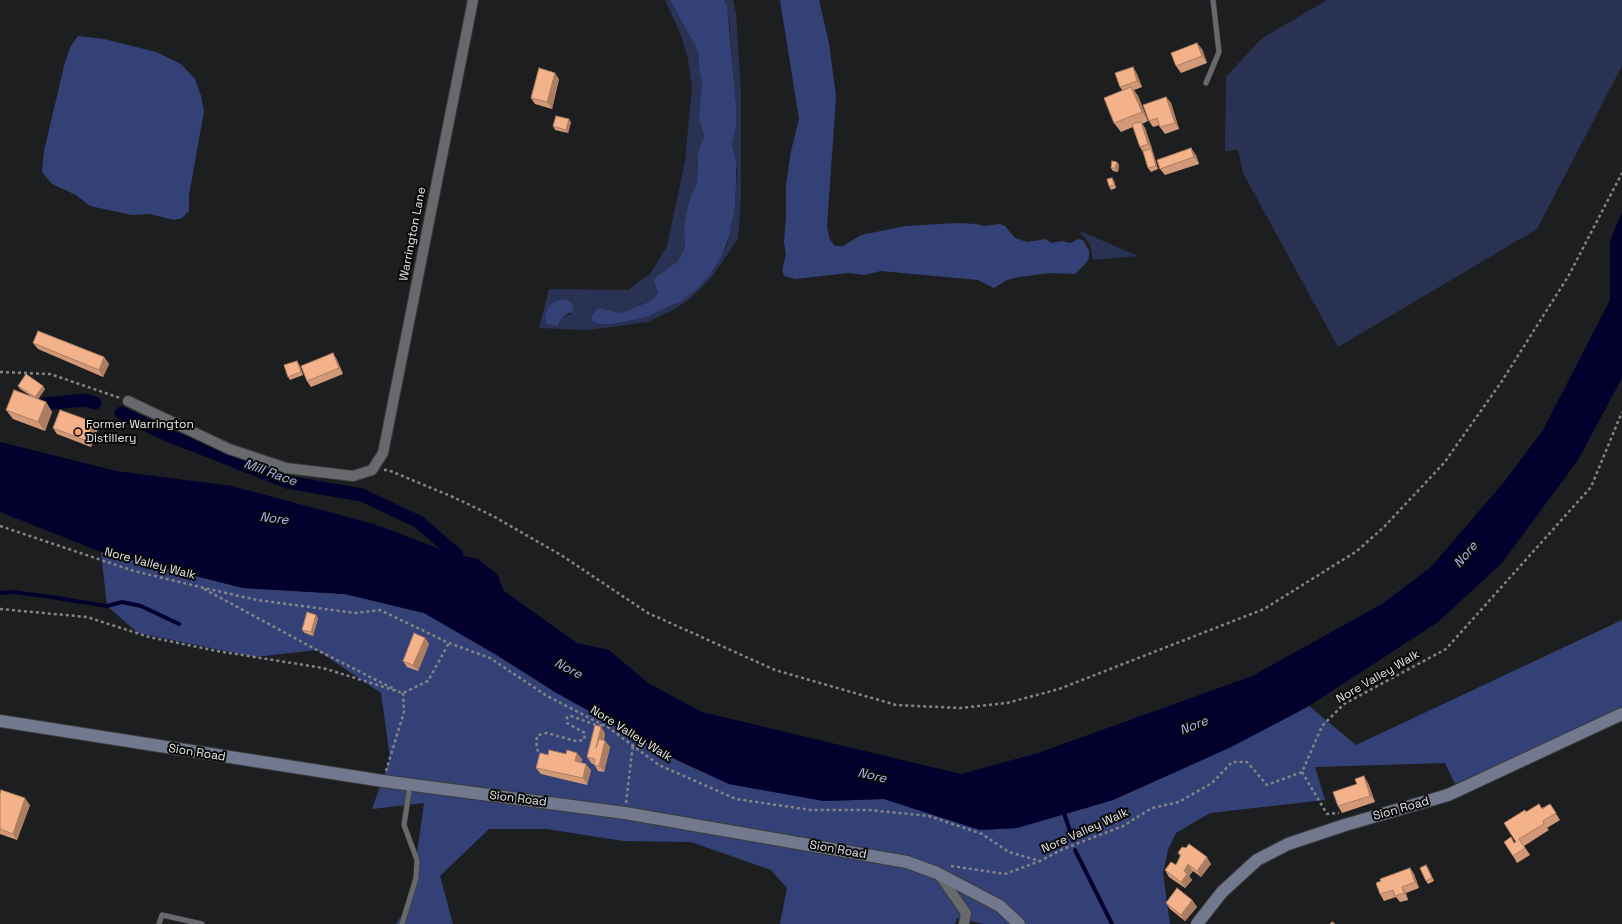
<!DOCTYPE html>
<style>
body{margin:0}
canvas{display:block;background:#1d1e20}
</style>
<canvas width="1622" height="924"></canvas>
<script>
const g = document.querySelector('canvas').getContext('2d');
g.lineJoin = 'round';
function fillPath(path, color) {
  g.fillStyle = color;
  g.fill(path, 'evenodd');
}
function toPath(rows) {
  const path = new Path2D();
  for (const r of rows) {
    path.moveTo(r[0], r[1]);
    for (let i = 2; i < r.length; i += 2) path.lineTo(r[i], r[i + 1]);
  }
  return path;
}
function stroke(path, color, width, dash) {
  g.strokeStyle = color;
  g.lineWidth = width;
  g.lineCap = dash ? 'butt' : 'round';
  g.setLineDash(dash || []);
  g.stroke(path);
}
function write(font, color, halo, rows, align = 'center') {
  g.font = font + ' "Space Grotesk",sans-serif';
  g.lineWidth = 4;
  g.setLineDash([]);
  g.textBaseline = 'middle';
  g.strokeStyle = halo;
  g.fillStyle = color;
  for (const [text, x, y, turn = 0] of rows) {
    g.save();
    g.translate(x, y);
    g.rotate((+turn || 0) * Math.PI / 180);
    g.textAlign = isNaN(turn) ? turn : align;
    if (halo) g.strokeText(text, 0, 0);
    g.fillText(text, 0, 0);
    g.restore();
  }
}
const green = toPath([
 [665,0,670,0,699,53,699,69,702,81,699,118,704,136,697,161,697,182,689,201,684,225,685,248,678,261,656,277,655,285,658,293,651,301,621,313,599,308,597,324,613,324,647,317,674,305,704,282,727,246,735,207,737,171,732,146,736,127,736,103,729,20,724,0,733,0,736,13,741,94,741,196,738,239,711,278,691,298,673,310,648,322,587,330,539,328,549,289,628,290,650,274,667,246,685,161,692,87,688,59,682,38],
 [554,302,571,314,563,317,560,325,545,314],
 [1327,0,1622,0,1622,66,1537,229,1338,347,1243,173,1238,150,1225,151,1226,77,1261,39],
 [1078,230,1138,256,1093,260,1090,244]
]);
const forest = toPath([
 [670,0,724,0,727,7,736,103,736,127,732,146,736,161,736,183,735,207,729,237,722,255,709,276,698,288,681,301,647,317,613,324,597,324,592,320,591,316,599,308,621,313,651,301,658,293,654,282,656,277,678,261,685,248,684,225,689,201,697,182,698,153,704,136,699,118,702,81,699,69,699,53],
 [780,0,819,0,829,43,836,96,827,227,830,240,835,246,843,246,861,235,906,226,957,223,976,224,984,226,1000,224,1005,226,1015,238,1027,242,1046,239,1051,243,1062,241,1070,243,1079,239,1084,241,1089,251,1089,258,1086,263,1075,274,1050,273,1019,277,1007,280,994,288,978,280,881,271,864,275,849,273,795,279,784,276,782,271,786,254,784,242,786,216,786,185,791,151,799,119],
 [78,36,104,39,156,52,181,64,195,79,201,96,204,111,189,195,189,211,182,218,174,220,150,214,132,215,90,206,76,195,52,184,42,172,44,151,65,62,71,46],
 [563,299,570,301,573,305,573,310,563,317,558,326,546,324,545,314,548,308,554,302],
 [101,552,243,588,345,594,424,613,495,654,555,692,677,760,729,784,824,801,884,799,980,830,1017,828,1113,800,1231,747,1309,706,1356,745,1622,620,1622,709,1455,784,1445,763,1315,767,1325,800,1210,813,1176,833,1168,850,1163,873,1170,924,984,924,957,918,955,924,780,924,787,888,771,870,691,842,623,841,547,829,489,829,440,876,453,924,396,924,410,902,424,803,372,809,390,758,381,693,317,650,255,657,138,633,107,606]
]);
const water = toPath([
 [1622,212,1622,378,1578,460,1502,563,1438,622,1309,706,1231,747,1113,800,1017,828,980,830,884,799,824,801,729,784,677,760,555,692,495,654,424,613,345,594,243,588,101,552,0,512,0,442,116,471,232,486,374,524,451,553,478,559,497,574,504,591,577,643,609,650,648,683,702,712,961,774,1038,753,1252,676,1382,604,1431,567,1504,482,1543,430,1610,300,1610,241]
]);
const stream = toPath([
 [0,593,13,592,51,597,107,606,122,602,141,606,179,624],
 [1063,810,1073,840],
 [1075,850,1112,924]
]);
const canal = toPath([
 [44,404,85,400,95,403],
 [121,413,170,436,287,482,362,495,419,522,457,555]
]);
const path = toPath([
 [0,372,50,374,120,398],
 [384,470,388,470,453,497,493,516,561,555,648,613,775,670,896,705,960,708,1007,703,1059,689,1264,609,1357,551,1384,527,1444,463,1502,381,1569,275,1622,173],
 [0,526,134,571,200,587,257,600,355,613,380,610,449,643,490,658,547,696,609,728,659,765,736,799,811,810,869,810,929,816,982,834,1009,852,1040,861,1063,849,1123,826,1152,808,1179,802,1212,783,1232,762,1247,762,1267,785,1302,772,1322,726,1344,704,1446,649,1591,487,1622,412],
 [204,589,317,650,396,690],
 [0,609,87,617,149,637,217,651,323,668,403,693,428,681,449,643],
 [543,755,538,752,536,741,538,735,547,733,575,741,584,740,585,733,567,723,567,717,571,716,599,726,602,725],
 [386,771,404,712,403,693],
 [1302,772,1327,814,1339,813],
 [626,803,633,744],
 [951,866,1005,874,1040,861]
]);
const lane = toPath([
 [1206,83,1219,52,1213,0],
 [159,924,162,915,202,924],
 [402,924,416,878,417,860,404,825,410,785]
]);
const street = toPath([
 [128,401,229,449,286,468,353,476,372,470,383,453,473,0],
 [938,873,966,913,964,924]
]);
const secondary = toPath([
 [0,721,383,781,625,813,907,862,937,873,1000,906,1019,924],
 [1197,924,1222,892,1257,860,1288,844,1345,825,1448,795,1622,714]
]);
const wall = toPath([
 [1202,49,1207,63,1181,73,1176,66],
 [1133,67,1137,74,1142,87,1134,90,1138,96,1148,121,1142,124,1145,128,1158,169,1151,172,1148,168,1143,152,1140,147,1133,127,1121,132,1114,123,1122,90,1120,87],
 [559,79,552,109,535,104,531,98],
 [1166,97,1171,103,1179,129,1165,134,1160,127,1160,125,1153,127,1149,121],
 [571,122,568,133,555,130,553,126],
 [1196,155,1199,164,1165,175,1160,169],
 [1117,162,1119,165,1118,172,1113,171,1111,168],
 [1112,178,1114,181,1116,188,1111,190,1109,186],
 [33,343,104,357,109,364,103,377,38,349],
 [333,353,337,360,343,374,311,387,307,381],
 [299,364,303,375,290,380,288,377],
 [18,386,45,389,38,399,46,402,52,412,45,431,13,419,6,410,31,396,20,389],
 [53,428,98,429,91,447,57,434],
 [318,618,313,636,305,633,302,630],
 [425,638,429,644,418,671,407,667,403,661],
 [605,733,604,740,610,747,604,772,598,771,594,764,592,764,587,757],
 [548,755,582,759,581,763,591,770,587,785,541,774,536,768],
 [1368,783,1375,802,1342,813,1338,806],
 [0,794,30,805,17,840,0,834],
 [1550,804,1560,820,1547,828,1549,830,1524,846,1530,855,1517,863,1513,856,1515,843,1516,842,1526,812,1542,808],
 [1178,853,1211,864,1201,877,1193,871,1189,876,1192,880,1185,888,1169,877,1165,870,1176,865,1180,856],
 [1410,868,1414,874,1419,888,1406,893,1408,900,1400,902,1396,897,1384,901,1380,894],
 [1428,868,1434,881,1428,884,1426,881],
 [1192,900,1197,907,1185,921,1170,909,1166,903]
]);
const shadedWall = toPath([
 [1197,43,1202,49,1207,63,1202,56],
 [1133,67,1137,74,1142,87,1137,81],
 [555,73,559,79,552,109,547,102],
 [1131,87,1138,96,1148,121,1142,112],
 [1166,97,1171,103,1179,129,1175,123],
 [569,119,571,122,568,133,566,130],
 [1141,122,1145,128,1153,151,1148,144],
 [1191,148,1196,155,1199,164,1194,157],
 [1151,149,1153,152,1158,169,1156,166],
 [1117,162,1119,165,1118,172,1115,168],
 [1112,178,1114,181,1116,188,1114,185],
 [333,353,337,360,343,374,339,368],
 [104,357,109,364,103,377,99,370],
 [297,361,299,364,303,375,301,372],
 [43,386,45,389,37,401,35,397],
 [46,402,52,412,45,431,38,422],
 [93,422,98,429,91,447,87,441],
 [316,615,318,618,313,636,311,632],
 [425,638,429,644,418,671,413,665],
 [601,727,605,733,600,755,596,748],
 [605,741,610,747,604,772,599,766],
 [577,753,582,759,580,768,575,761],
 [586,764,591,770,587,785,583,778],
 [1364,776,1368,783,1375,802,1370,796],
 [25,798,30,805,17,840,13,834],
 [1207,857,1211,864,1201,877,1197,871],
 [1188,864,1193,871,1189,876,1192,880,1185,888,1181,882,1184,871],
 [1426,865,1428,868,1434,881,1432,878],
 [1410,868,1414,874,1419,888,1415,882],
 [1402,887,1406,893,1408,900,1404,893],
 [1192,900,1197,907,1185,921,1181,915]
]);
const building = toPath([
 [1197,43,1202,56,1176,66,1171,53,1197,43],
 [1133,67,1137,81,1120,87,1115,73,1133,67],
 [539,68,555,73,547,102,531,98,539,68],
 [1131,87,1142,112,1114,123,1104,98,1131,87],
 [1166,97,1175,123,1160,127,1157,118,1149,121,1143,105,1166,97],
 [556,116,569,119,566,130,553,126,556,116],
 [1141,122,1148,144,1140,147,1132,124,1141,122],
 [1191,148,1194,157,1160,169,1157,160,1191,148],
 [1151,149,1156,166,1148,168,1143,151,1151,149],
 [1112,161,1117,162,1115,168,1111,168,1112,161],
 [1112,178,1114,185,1109,186,1107,179,1112,178],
 [38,331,104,357,99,370,33,343,38,331],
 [333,353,339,368,307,381,301,366,333,353],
 [297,361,301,372,288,377,284,365,297,361],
 [26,374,43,386,35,397,18,386,26,374],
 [14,390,46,402,38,422,6,410,14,390],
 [60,410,93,422,87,441,53,428,60,410],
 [307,612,316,615,311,632,302,630,307,612],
 [414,633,425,638,413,665,403,661,414,633],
 [595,725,601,727,596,748,599,739,605,741,599,766,594,765,595,759,587,757,595,725],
 [549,750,566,754,567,750,577,753,575,761,586,764,583,778,536,768,540,753,548,755,549,750],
 [1364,776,1370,796,1338,806,1333,792,1357,784,1355,779,1364,776],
 [1,790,25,798,13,834,0,829,0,794,1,790],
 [1539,804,1542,809,1550,804,1556,813,1543,821,1544,824,1519,839,1525,848,1513,856,1504,842,1511,837,1514,843,1516,842,1504,823,1525,810,1526,812,1539,804],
 [1189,844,1207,857,1197,871,1188,864,1184,871,1187,874,1181,882,1165,870,1171,862,1176,865,1181,855,1178,853,1182,847,1186,848,1189,844],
 [1426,865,1432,878,1426,881,1420,868,1426,865],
 [1410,868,1415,882,1402,887,1404,893,1395,896,1393,890,1380,894,1376,883,1381,881,1380,879,1410,868],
 [1177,888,1192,900,1181,915,1166,903,1177,888],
 [1332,922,1335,924,1330,924,1332,922]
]);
const markers = [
 [78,432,4,"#efa377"]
];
const streetNames = [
 ["Warrington Lane",413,234,-79],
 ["Nore Valley Walk",150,564,15],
 ["Nore Valley Walk",1378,677,-30],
 ["Nore Valley Walk",631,734,32],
 ["Sion Road",197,753,9],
 ["Sion Road",518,799,7],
 ["Sion Road",1401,809,-16],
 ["Nore Valley Walk",1085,831,-24],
 ["Sion Road",838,850,10]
];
const poiNames = [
 ["Former Warrington",86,425],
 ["Distillery",86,439]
];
const waterNames = [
 ["Mill Race",270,473,20],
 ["Nore",274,519,7],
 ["Nore",1466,555,-50],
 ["Nore",568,669,27],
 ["Nore",1194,726,-22],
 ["Nore",872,776,13]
];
fillPath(green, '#293252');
fillPath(forest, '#344177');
fillPath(water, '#03002d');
stroke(stream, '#03002d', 4);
stroke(canal, '#03002d', 13);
stroke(lane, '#393a3b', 6);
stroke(street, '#393a3b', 12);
stroke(secondary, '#393a3b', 14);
stroke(path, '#838485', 2.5, [3, 3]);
stroke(lane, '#68696c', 5);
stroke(street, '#68696c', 10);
stroke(secondary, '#72798f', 12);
fillPath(wall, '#d29978');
fillPath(shadedWall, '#ab7d61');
fillPath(building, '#f4b28b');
stroke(building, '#ab7d61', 1);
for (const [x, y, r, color] of markers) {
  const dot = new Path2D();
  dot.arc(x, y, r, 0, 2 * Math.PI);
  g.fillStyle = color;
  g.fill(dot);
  stroke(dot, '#080809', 1.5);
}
write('12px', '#e8e9ea', '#080809', streetNames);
write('12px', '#e8e9ea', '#080809', poiNames, 'left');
write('italic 13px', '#adbdf0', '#080809', waterNames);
</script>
